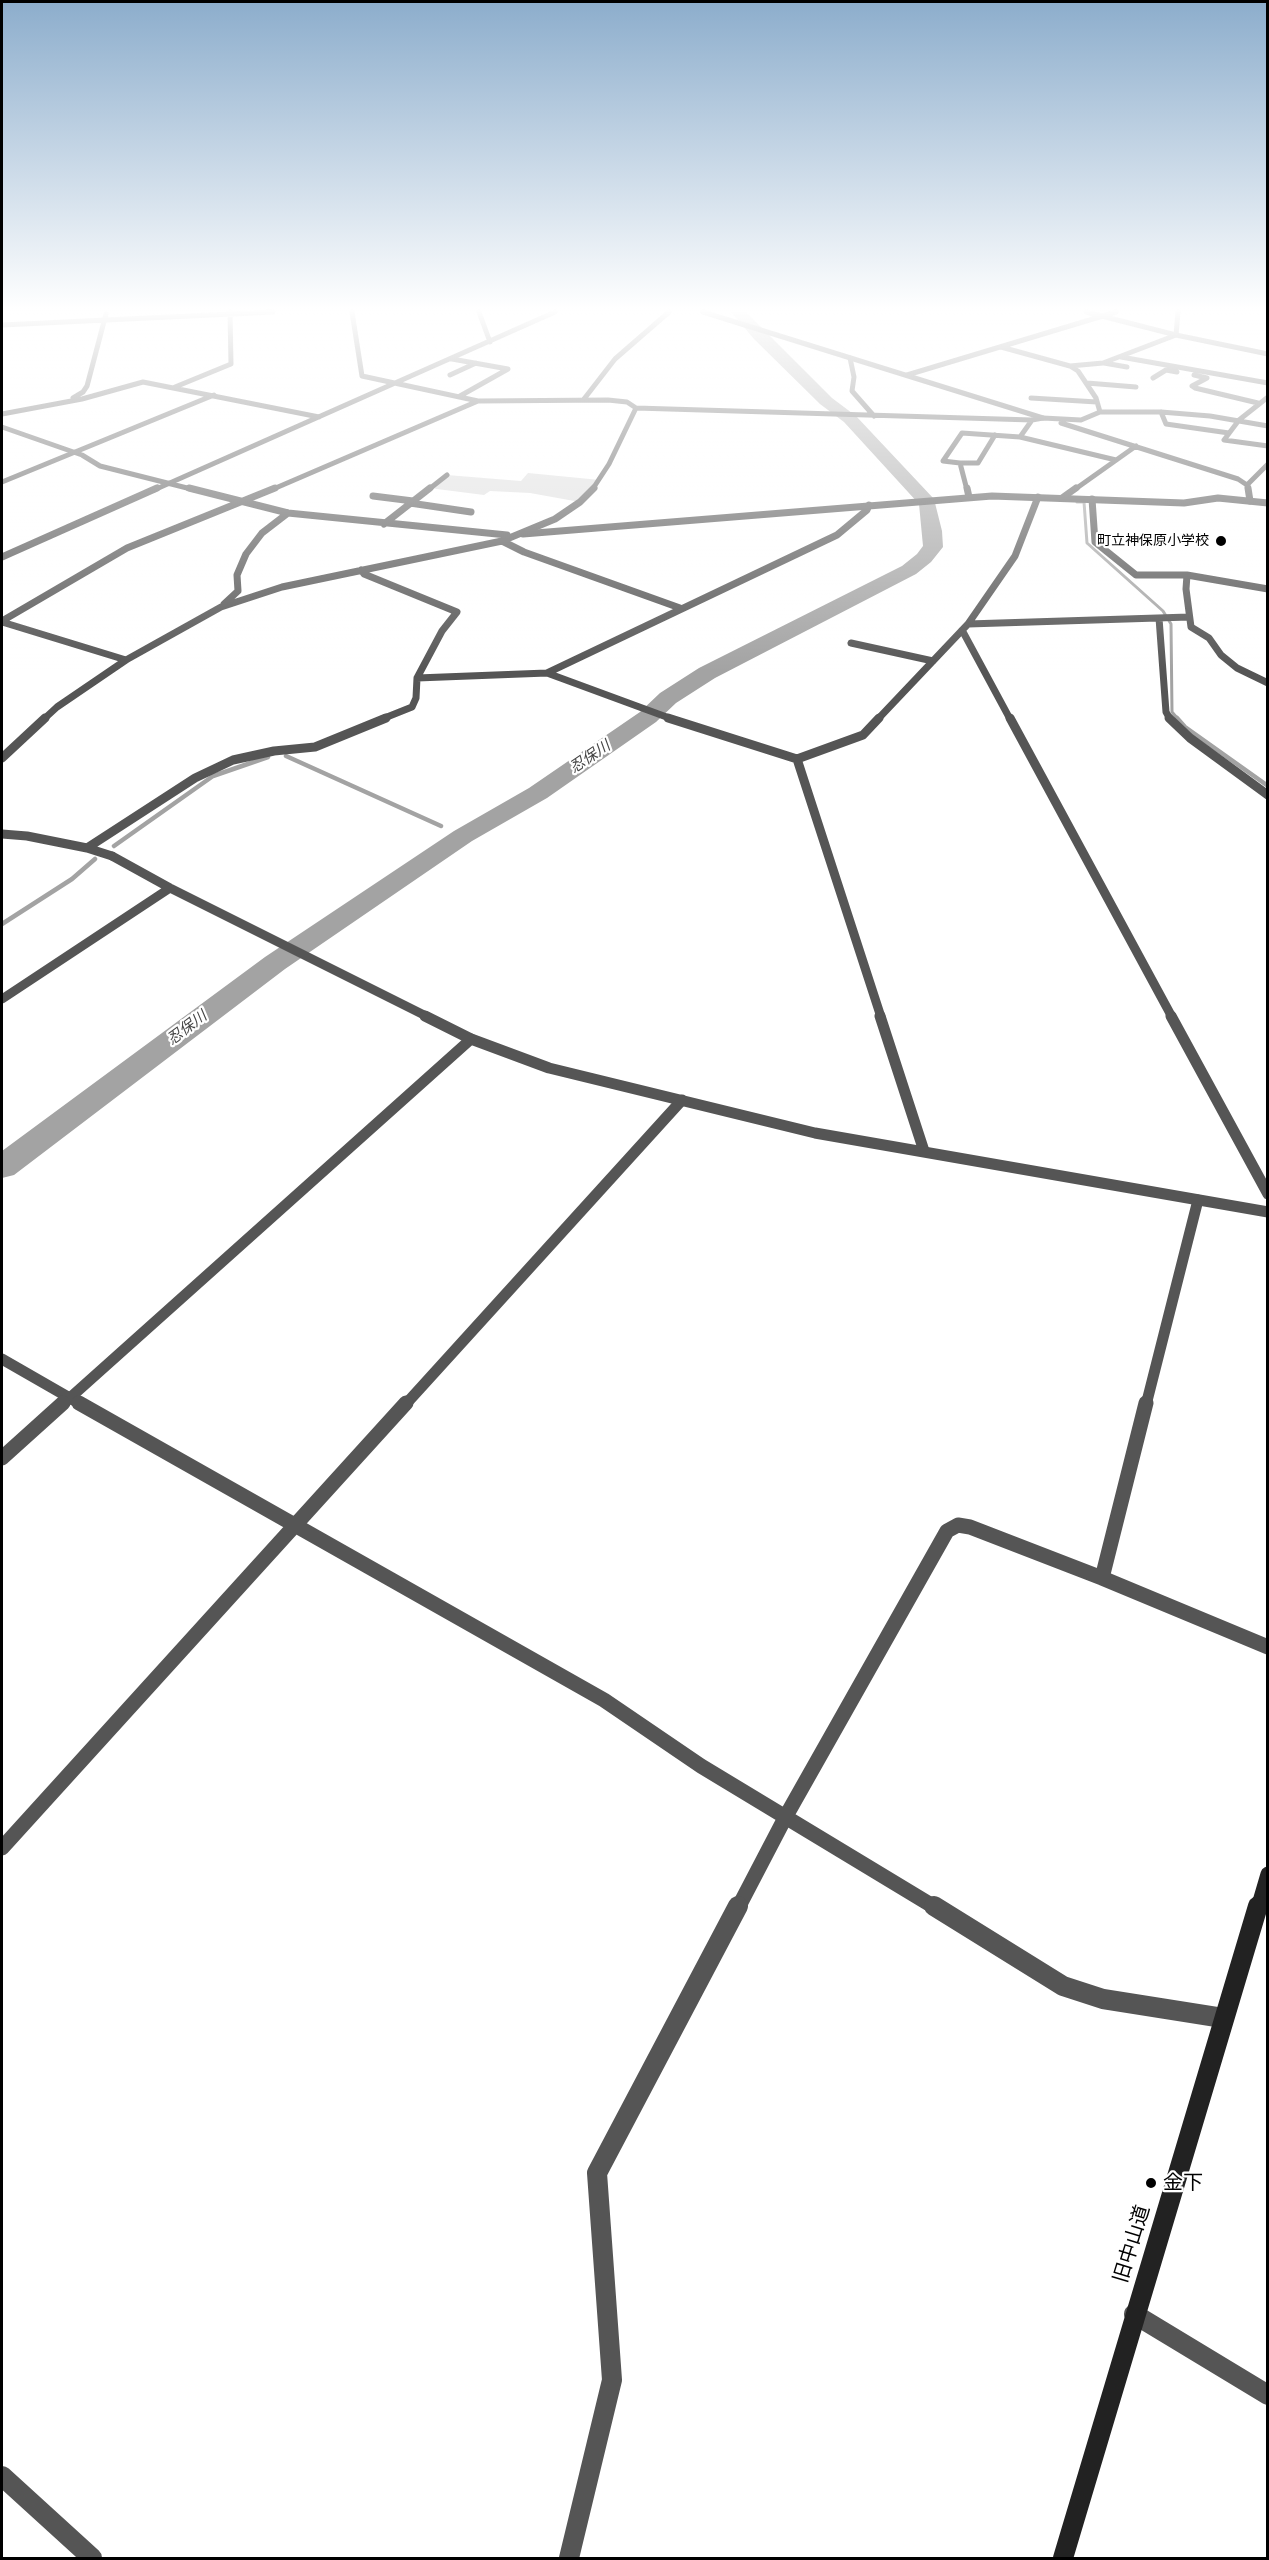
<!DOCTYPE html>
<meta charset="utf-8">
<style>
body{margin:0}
#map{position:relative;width:1269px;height:2560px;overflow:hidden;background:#fff;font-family:Inter,sans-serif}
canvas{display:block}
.frame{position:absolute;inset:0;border:3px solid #000;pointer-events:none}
</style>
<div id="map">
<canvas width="1269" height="2560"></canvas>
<div class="frame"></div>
</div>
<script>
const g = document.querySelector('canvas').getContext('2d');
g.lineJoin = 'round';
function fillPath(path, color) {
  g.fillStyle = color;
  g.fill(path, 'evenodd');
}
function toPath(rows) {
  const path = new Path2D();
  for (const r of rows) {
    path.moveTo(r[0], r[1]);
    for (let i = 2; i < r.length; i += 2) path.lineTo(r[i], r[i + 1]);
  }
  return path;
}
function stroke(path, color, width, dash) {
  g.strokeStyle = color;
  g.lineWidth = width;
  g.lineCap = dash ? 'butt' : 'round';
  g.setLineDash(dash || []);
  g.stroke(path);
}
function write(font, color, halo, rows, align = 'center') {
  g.font = font + ' Inter,"Noto Sans JP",sans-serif';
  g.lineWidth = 4.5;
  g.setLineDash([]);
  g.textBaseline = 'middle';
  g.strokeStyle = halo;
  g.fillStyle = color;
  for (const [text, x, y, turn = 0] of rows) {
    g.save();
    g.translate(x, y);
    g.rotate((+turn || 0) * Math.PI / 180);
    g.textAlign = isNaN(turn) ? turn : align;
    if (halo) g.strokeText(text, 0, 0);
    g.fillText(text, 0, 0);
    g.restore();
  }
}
const green = toPath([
 [528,473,600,480,580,502,530,493,490,491,484,495,429,488,447,475,521,481]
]);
const streamFar1 = toPath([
 [1077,502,1084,502,1087,543,1163,611,1171,624,1172,712,1178,719]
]);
const stream = toPath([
 [1177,718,1185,727,1268,786],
 [286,756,441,826],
 [458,834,463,836],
 [114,846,213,776,268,757],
 [2,924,72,879,95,859]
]);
const river = toPath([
 [731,312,746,312,832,398,856,416,934,499,942,531,943,547,931,562,916,574,715,678,676,703,656,722,547,798,472,841,285,969,14,1175,2,1178,2,1151,265,957,454,831,529,788,640,712,660,693,699,668,902,566,917,554,923,546,919,504,844,422,820,404,754,339,731,312]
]);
const minorFar5 = toPath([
 [352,312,362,376,478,401,608,400,627,402,636,408,1032,420,1043,418,1081,420,1100,412,1161,412,1210,416,1268,426],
 [479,312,490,342],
 [2,325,273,312],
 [1001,347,1070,366,1078,371,1096,398,1100,412],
 [1121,357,1268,383],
 [850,358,854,377,852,391,874,416],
 [452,359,508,369,460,396],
 [1104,363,1127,367],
 [1070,366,1103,363,1176,335,1178,312],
 [450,375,476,363],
 [907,375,1116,312],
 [1194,375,1207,378,1192,386,1195,388,1258,403],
 [1153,378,1166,370,1177,372],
 [1087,383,1136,387],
 [175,387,231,364,230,312],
 [1268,397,1239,420,1224,440,1268,446],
 [73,398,83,392,87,386,106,314],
 [1031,398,1097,402],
 [584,399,615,359,669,312],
 [1161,412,1166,424,1229,433],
 [2,414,82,399,143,382,319,417],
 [1061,423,1238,479,1247,485,1248,490],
 [2,427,82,455,100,466,195,490],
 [1020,437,1116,460],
 [960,463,978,463,995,435],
 [2,482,214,395],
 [1247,485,1268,464],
 [154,490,555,312],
 [271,490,478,401],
 [428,490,447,475],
 [592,490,609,464,636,408],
 [967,490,960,463,943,461,962,433,1020,437,1032,420],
 [1074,490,1136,446]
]);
const minorFar4 = toPath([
 [189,488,288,513,507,535],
 [967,488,969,497],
 [1248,488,1250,501],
 [373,496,413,501],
 [1062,498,1076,488],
 [1092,499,1095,542,1136,575,1187,575,1268,589],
 [410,503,471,512],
 [384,524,430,488],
 [502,541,524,552,680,608],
 [2,557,157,488],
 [361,570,364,574,457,612,442,631,417,678,416,698,412,707,382,719],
 [1187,575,1186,589,1191,627,1209,638,1221,655,1237,668,1268,683],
 [224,604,238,591,237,575,246,554,262,533,288,513],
 [1159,618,1166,712,1170,719],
 [2,621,127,548,275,488],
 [2,622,126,660],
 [968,624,1189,617],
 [962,630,1010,719],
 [851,643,933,661],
 [547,673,672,719],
 [417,678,547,673,837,535,867,510,869,505],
 [44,719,57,707,126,660,221,607,282,587,502,541,555,519,580,502,594,488],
 [878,719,968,624,1015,556,1038,497]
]);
const minorFar3 = toPath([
 [668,718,797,759,863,735,879,718],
 [1010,718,1172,1017],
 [1169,718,1190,738,1268,795],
 [2,758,45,718],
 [797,759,881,1017],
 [2,834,27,836,87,848,112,856],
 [87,848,195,778,233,760,274,751,315,747,386,718]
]);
const minorFar2 = toPath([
 [880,1016,924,1151],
 [1171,1016,1268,1194],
 [2,1359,82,1405],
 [62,1405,471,1039],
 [405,1405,682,1100],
 [1146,1405,1198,1200]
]);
const minorFar1 = toPath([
 [79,1403,604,1700,701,1766,936,1908],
 [2,1458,63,1403],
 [1102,1578,1268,1647],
 [2,1848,406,1403],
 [738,1908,786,1816,947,1531,958,1525,970,1527,1102,1578,1146,1403]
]);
const minor = toPath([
 [934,1906,1063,1986,1103,1999,1223,2018],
 [2,2476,92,2558],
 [569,2558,612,2380,597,2173,738,1906]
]);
const tertiaryFar4 = toPath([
 [703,312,1043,418],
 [1086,312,1176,335,1268,354]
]);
const tertiaryFar3 = toPath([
 [523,534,992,496,1184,503,1218,498,1268,503]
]);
const tertiaryFar2 = toPath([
 [112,856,170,888,428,1017],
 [2,999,170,888]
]);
const tertiaryFar1 = toPath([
 [425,1016,471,1039,549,1068,815,1133,1268,1212]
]);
const tertiary = toPath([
 [1134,2314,1268,2395]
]);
const secondaryFar1 = toPath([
 [1258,1908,1268,1874]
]);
const secondary = toPath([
 [1063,2558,1258,1906]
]);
const markers = [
 [1221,541,6,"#000"],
 [1151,2183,6,"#000"]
];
const farPoinames = [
 ["町立神保原小学校",1209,541]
];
const farWaternames = [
 ["忍保川",590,757,-34],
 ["忍保川",187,1028,-37]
];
const nearPoinames = [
 ["金下",1163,2183]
];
const nearStreetnames = [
 ["旧中山道",1132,2244,-73]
];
fillPath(green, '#dcdcdc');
stroke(streamFar1, '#a3a3a3', 3);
stroke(stream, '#a3a3a3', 4.5);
fillPath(river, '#a3a3a3');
stroke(minorFar5, '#555', 5);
stroke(minorFar4, '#555', 7);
stroke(minorFar3, '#555', 9);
stroke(minorFar2, '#555', 11);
stroke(minorFar1, '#555', 15);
stroke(minor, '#555', 20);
stroke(tertiaryFar4, '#555', 5);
stroke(tertiaryFar3, '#555', 7);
stroke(tertiaryFar2, '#555', 9);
stroke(tertiaryFar1, '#555', 11);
stroke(tertiary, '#555', 20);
stroke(secondaryFar1, '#222', 15);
stroke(secondary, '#222', 20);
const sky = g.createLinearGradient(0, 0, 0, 671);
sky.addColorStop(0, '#8cadcc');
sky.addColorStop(0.46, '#fff');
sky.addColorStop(1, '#ffffff00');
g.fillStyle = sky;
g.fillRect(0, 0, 1269, 671);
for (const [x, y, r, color] of markers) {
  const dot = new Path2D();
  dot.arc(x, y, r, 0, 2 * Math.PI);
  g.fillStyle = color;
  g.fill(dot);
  stroke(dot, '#fff', 2);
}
write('14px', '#000', '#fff', farPoinames, 'right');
write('italic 15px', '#444', '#fff', farWaternames);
write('20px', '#000', '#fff', nearPoinames, 'left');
write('20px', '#000', '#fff', nearStreetnames);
</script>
